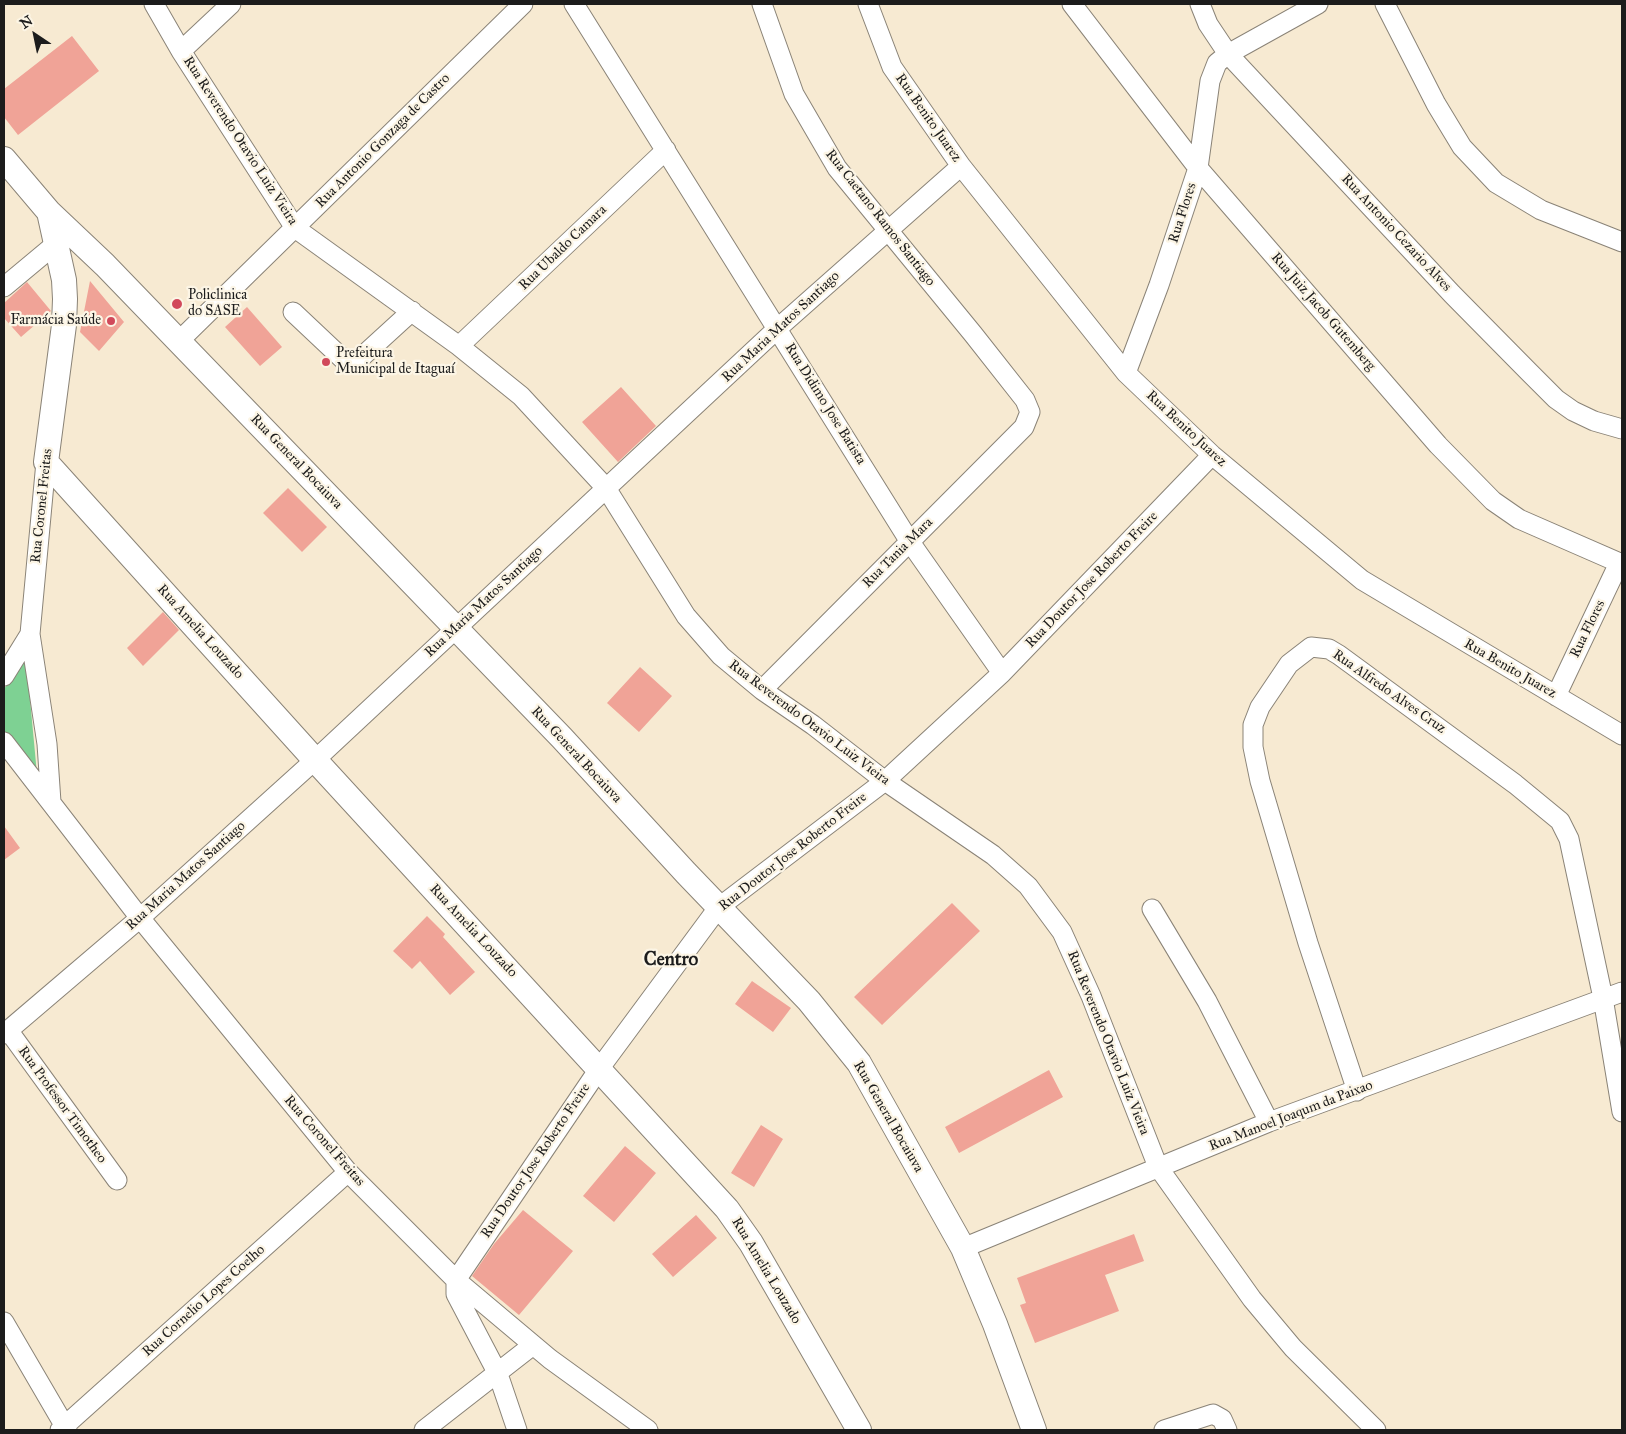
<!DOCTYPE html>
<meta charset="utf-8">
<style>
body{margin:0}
#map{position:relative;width:1626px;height:1434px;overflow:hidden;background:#f7ead2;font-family:"IM FELL Great Primer",serif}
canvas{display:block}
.frame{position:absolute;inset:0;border:5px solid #1c1c1c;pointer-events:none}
.north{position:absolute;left:10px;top:10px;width:50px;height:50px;-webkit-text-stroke:4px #fcf5e5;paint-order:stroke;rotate:326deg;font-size:14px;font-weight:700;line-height:20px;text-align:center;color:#1c1c1c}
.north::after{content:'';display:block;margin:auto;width:18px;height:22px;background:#1c1c1c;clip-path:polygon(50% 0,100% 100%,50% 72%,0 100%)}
</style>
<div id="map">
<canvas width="1626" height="1434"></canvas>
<div class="frame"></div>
<div class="north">N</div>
</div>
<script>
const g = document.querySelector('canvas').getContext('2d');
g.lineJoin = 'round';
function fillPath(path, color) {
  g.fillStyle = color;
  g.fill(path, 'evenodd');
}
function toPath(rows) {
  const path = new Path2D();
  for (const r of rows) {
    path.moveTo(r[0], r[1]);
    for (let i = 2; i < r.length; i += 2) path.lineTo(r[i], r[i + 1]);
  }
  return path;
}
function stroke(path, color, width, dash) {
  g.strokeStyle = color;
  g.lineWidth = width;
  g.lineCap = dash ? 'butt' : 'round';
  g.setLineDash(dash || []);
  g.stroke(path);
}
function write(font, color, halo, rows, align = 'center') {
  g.font = font + ' "IM FELL Great Primer",serif';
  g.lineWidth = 4.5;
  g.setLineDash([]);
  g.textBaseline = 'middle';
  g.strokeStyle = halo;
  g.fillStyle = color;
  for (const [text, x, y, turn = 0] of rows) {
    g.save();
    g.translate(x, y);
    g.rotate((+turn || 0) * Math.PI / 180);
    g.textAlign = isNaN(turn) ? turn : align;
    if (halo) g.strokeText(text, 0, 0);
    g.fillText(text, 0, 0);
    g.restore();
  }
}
const green = toPath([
 [26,657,37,774,4,732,4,689]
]);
const building = toPath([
 [72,36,99,71,18,135,4,117,4,89],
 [90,281,124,322,99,351,80,332],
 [27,282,51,311,21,337,4,318,4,303],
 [247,307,282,347,260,366,225,327],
 [621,387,656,426,618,462,582,422],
 [288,488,327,527,302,552,263,513],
 [163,612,179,630,143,666,127,648],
 [640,667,672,696,639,732,607,703],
 [4,826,20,848,4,860],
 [952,903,980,931,882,1025,854,997],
 [427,916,445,934,443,937,475,972,450,995,420,961,412,969,393,951],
 [752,981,791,1008,773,1032,735,1004],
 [1049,1070,1063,1097,959,1153,945,1127],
 [761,1125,783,1139,754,1187,731,1173],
 [625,1146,656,1173,614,1222,583,1196],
 [523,1210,573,1251,519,1315,472,1276,494,1244],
 [696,1215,717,1238,673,1277,652,1254],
 [1134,1234,1144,1261,1105,1275,1119,1311,1035,1343,1020,1305,1026,1303,1017,1278]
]);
const minor = toPath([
 [154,4,181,51,295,228,459,346,521,396,606,488,686,616,721,656,762,690,813,725,885,781,993,855,1028,886,1062,932,1091,996,1158,1167,1252,1299,1293,1348,1376,1430],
 [574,4,910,542,1002,673],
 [762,4,794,94,837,168,973,334,1025,400,1030,412,1024,427,762,690],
 [868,4,892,67,961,166,1126,373,1212,455,1362,580,1622,735],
 [1072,4,1198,168,1438,445,1493,501,1519,519,1622,564],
 [1200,4,1208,24,1228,54,1452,294,1529,372,1556,399,1573,411,1594,421,1622,429],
 [1385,4,1436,104,1462,147,1496,183,1541,210,1622,242],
 [181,51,231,4],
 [4,287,64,237],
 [293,312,345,361,355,363,412,311],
 [179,341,523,4],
 [459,346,666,150],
 [1126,373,1159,285,1198,168,1210,81,1217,63,1228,54,1318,4],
 [46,462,30,634,47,744,51,802],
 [4,676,30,634],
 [1556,696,1619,563],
 [4,742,140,918,348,1172,456,1280,550,1359,648,1430],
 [1152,909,1207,1001,1269,1122],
 [8,1030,117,1180],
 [4,1034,140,918,315,760,778,328,961,166],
 [1357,1091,1308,943,1260,781,1253,747,1253,725,1260,707,1289,664,1311,647,1329,649,1339,655,1515,784,1560,821,1569,839,1603,998,1622,1112],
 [963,1248,1269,1122,1622,992],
 [4,1322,67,1430],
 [60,1430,348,1172],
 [424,1430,533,1345],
 [517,1430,498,1374,456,1294,456,1280,599,1069,718,908,885,781,1002,673,1212,455],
 [1164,1430,1213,1414,1222,1419,1227,1430]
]);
const major = toPath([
 [4,159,49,212,105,265,562,738,686,873,809,1001,859,1063,963,1248,995,1324,1034,1430],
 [49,212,64,280,65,299,64,325,46,462,315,760,727,1209,751,1243,859,1430]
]);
const markers = [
 [177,304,6,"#d1495b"],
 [111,321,5,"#d1495b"],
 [326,362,5,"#d1495b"]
];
const streetNames = [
 ["Rua Benito Juarez",928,118,55],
 ["Rua Reverendo Otavio Luiz Vieira",240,141,57],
 ["Rua Antonio Gonzaga de Castro",383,141,-45],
 ["Rua Flores",1183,213,-72],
 ["Rua Caetano Ramos Santiago",880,218,52],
 ["Rua Antonio Cezario Alves",1396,233,47],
 ["Rua Ubaldo Camara",563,248,-44],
 ["Rua Juiz Jacob Gutemberg",1323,312,49],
 ["Rua Maria Matos Santiago",781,327,-43],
 ["Rua Didimo Jose Batista",825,404,58],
 ["Rua Benito Juarez",1186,429,43],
 ["Rua General Bocaiuva",296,462,46],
 ["Rua Coronel Freitas",42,506,-84],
 ["Rua Tania Mara",898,553,-45],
 ["Rua Doutor Jose Roberto Freire",1092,580,-46],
 ["Rua Maria Matos Santiago",484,602,-43],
 ["Rua Flores",1588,629,-64],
 ["Rua Amelia Louzado",200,632,48],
 ["Rua Benito Juarez",1510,669,30],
 ["Rua Alfredo Alves Cruz",1389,692,35],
 ["Rua Reverendo Otavio Luiz Vieira",809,723,37],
 ["Rua General Bocaiuva",576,755,47],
 ["Rua Doutor Jose Roberto Freire",793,852,-38],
 ["Rua Maria Matos Santiago",186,876,-42],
 ["Rua Amelia Louzado",473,931,47],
 ["Rua Reverendo Otavio Luiz Vieira",1108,1043,68],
 ["Rua Professor Timotheo",62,1105,54],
 ["Rua Manoel Joaqum da Paixao",1291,1116,-21],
 ["Rua General Bocaiuva",888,1117,60],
 ["Rua Coronel Freitas",324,1141,49],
 ["Rua Doutor Jose Roberto Freire",536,1161,-56],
 ["Rua Amelia Louzado",766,1271,59],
 ["Rua Cornelio Lopes Coelho",204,1301,-42]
];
const poiNames = [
 ["Policlinica",188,296],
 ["do SASE",188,312],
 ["Farmácia Saúde",101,321,"right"],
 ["Prefeitura",336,354],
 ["Municipal de Itaguaí",336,370]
];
const districtNames = [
 ["Centro",671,960]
];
fillPath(green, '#7ed193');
fillPath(building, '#f0a397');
stroke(minor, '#8a8377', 21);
stroke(major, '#8a8377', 26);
stroke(minor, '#fff', 19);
stroke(major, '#fff', 24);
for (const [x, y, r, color] of markers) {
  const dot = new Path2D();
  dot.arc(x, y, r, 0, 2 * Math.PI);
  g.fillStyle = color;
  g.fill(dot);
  stroke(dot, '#fcf5e5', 2);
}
write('14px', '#1c1c1c', '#fcf5e5', streetNames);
write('14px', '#1c1c1c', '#fcf5e5', poiNames, 'left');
write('bold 19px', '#1c1c1c', '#fcf5e5', districtNames);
</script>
